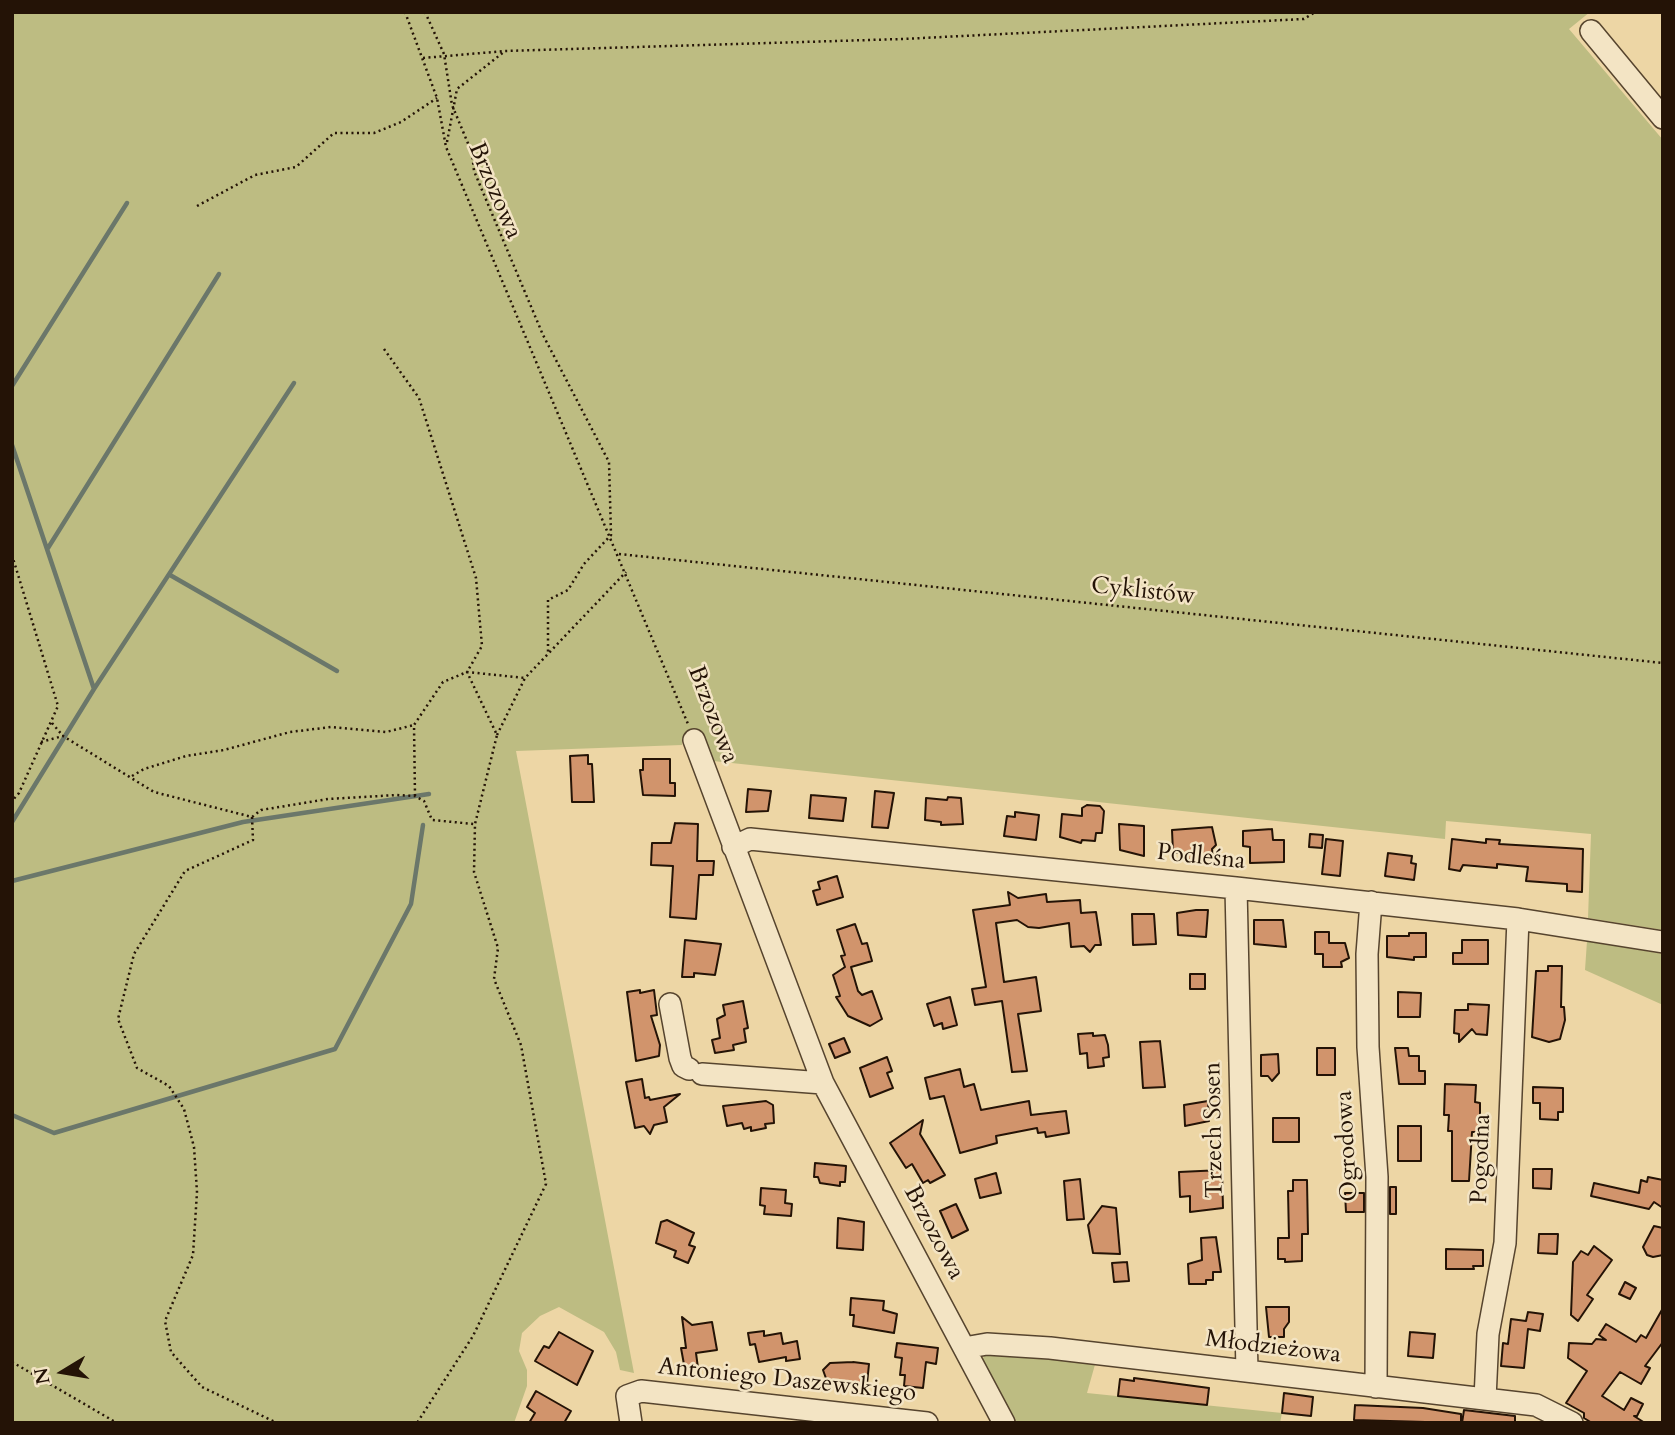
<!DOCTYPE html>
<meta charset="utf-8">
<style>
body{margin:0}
#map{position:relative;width:1675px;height:1435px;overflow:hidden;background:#edd6a5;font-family:Cardo,serif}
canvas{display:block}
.frame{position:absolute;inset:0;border:14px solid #241306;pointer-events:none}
.north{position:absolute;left:28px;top:1337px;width:70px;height:70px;-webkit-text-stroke:5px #f3e4c4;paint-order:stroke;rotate:259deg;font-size:19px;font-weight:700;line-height:28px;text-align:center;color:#241306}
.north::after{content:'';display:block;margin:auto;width:24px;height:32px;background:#241306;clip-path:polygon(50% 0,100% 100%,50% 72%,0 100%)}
</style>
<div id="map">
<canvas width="1675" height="1435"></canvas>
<div class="frame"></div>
<div class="north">N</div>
</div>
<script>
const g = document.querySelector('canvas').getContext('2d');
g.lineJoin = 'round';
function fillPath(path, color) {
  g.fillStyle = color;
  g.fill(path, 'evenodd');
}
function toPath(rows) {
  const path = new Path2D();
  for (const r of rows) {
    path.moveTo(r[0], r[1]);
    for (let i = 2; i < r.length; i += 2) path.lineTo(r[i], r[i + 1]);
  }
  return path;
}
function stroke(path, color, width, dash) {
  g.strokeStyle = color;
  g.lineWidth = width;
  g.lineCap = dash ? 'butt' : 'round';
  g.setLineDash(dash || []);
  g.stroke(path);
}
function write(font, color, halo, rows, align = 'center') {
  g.font = font + ' Cardo,serif';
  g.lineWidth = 5;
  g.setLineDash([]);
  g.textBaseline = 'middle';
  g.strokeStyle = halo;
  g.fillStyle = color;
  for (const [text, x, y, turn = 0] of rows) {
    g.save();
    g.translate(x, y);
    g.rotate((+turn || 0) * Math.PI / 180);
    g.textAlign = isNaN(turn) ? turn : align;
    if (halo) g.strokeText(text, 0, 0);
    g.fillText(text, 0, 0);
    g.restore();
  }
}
const green = toPath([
 [12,12,1590,12,1569,29,1663,140,1663,930,1588,918,1591,834,1446,821,1445,839,713,761,702,734,682,741,682,745,516,751,634,1373,620,1370,616,1352,604,1332,559,1307,540,1316,522,1333,519,1351,527,1370,527,1386,514,1423,12,1423],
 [1587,941,1663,954,1663,1005,1585,970],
 [986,1351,1096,1361,1087,1393,1282,1413,1280,1423,1017,1423,982,1361]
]);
const stream = toPath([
 [12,386,127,203],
 [12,445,94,689,12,822],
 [48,548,219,274],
 [170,575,337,671],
 [94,689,294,383],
 [12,881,243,822,429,794],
 [12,1115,54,1133,335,1049,411,904,423,825]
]);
const building = toPath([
 [588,755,588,764,592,764,594,802,572,802,570,756,588,755],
 [643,759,670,759,670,783,675,783,675,796,643,795,640,770,643,770,643,759],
 [748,789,771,791,768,811,746,812,748,789],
 [875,791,894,793,888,828,872,827,875,791],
 [811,795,846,798,843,821,809,818,811,795],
 [948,797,961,798,963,824,941,825,941,822,925,820,926,798,947,800,948,797],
 [1087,805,1100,806,1104,811,1102,833,1096,833,1095,841,1082,840,1081,843,1060,837,1062,814,1082,816,1082,808,1087,805],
 [1015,812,1039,815,1036,840,1004,836,1007,816,1015,817,1015,812],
 [675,823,698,824,697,861,714,861,713,875,699,875,696,919,670,917,673,866,651,865,652,843,671,843,675,823],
 [1119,824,1144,826,1144,856,1120,850,1119,824],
 [1212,827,1216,845,1212,849,1213,859,1181,860,1180,853,1173,853,1172,830,1212,827],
 [1272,829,1273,840,1284,840,1284,862,1250,863,1250,847,1243,846,1243,831,1272,829],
 [1310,834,1323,835,1322,848,1309,847,1310,834],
 [1326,839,1343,841,1340,876,1322,874,1326,839],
 [1452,839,1486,843,1486,839,1500,840,1499,844,1583,849,1582,892,1567,891,1567,884,1526,881,1528,867,1497,864,1497,868,1463,865,1460,871,1449,869,1452,839],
 [1388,853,1412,856,1411,863,1416,864,1414,880,1385,876,1388,853],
 [837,876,843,897,817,905,813,891,820,889,818,882,837,876],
 [1008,892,1018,898,1046,894,1047,902,1080,900,1081,913,1096,912,1101,945,1095,945,1090,952,1084,946,1071,947,1069,923,1039,928,1028,927,1017,920,996,923,1004,982,1036,977,1041,1011,1018,1014,1027,1071,1012,1072,1002,1001,975,1005,972,989,986,987,973,910,1010,905,1008,892],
 [1196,910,1208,910,1206,937,1178,935,1177,913,1196,910],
 [1132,914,1154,914,1156,944,1133,945,1132,914],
 [1254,920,1283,920,1286,947,1254,944,1254,920],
 [855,924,862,944,867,943,872,961,851,967,858,991,862,995,872,991,882,1019,870,1026,848,1016,836,997,840,996,833,975,845,967,841,956,845,955,837,930,855,924],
 [1315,932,1329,932,1329,943,1345,943,1349,958,1341,962,1342,967,1323,967,1323,954,1315,954,1315,932],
 [1409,933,1426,933,1426,957,1414,957,1414,960,1387,957,1387,936,1409,936,1409,933],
 [685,940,721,944,715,975,694,973,694,977,682,977,685,940],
 [1462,940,1488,940,1488,964,1453,964,1453,953,1462,953,1462,940],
 [1548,966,1562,966,1561,1007,1564,1007,1565,1020,1560,1039,1549,1042,1532,1037,1536,971,1548,971,1548,966],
 [1190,974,1205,974,1205,989,1190,989,1190,974],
 [640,990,640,993,654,990,657,1015,651,1016,660,1045,659,1056,636,1061,627,992,640,990],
 [1398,992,1421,993,1420,1017,1398,1017,1398,992],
 [950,997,957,1025,943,1029,942,1023,934,1026,927,1004,950,997],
 [743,1001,748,1028,744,1029,746,1042,733,1045,734,1050,715,1053,712,1040,720,1038,717,1019,725,1015,723,1005,743,1001],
 [1468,1004,1489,1005,1487,1035,1476,1034,1472,1029,1459,1042,1459,1034,1454,1033,1455,1010,1468,1010,1468,1004],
 [1093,1033,1093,1036,1105,1035,1108,1045,1109,1057,1103,1058,1104,1066,1088,1068,1087,1053,1080,1054,1078,1034,1093,1033],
 [844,1038,850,1052,835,1058,829,1044,844,1038],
 [1160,1041,1165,1087,1143,1088,1140,1042,1160,1041],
 [1317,1048,1335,1048,1335,1075,1317,1075,1317,1048],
 [1395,1048,1408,1048,1409,1056,1419,1056,1419,1071,1425,1071,1425,1084,1399,1084,1395,1048],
 [1278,1054,1279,1073,1272,1081,1268,1076,1261,1076,1261,1055,1278,1054],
 [887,1057,892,1071,887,1073,893,1088,870,1097,860,1068,887,1057],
 [960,1069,964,1087,974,1084,981,1110,1029,1101,1031,1115,1066,1111,1069,1133,1046,1137,1045,1132,1038,1133,1037,1128,996,1136,997,1143,960,1153,944,1096,930,1099,925,1078,960,1069],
 [642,1079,645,1098,649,1097,650,1100,680,1094,664,1107,667,1122,654,1125,650,1134,644,1126,635,1128,626,1082,642,1079],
 [1445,1084,1476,1085,1475,1102,1480,1103,1480,1132,1472,1132,1469,1181,1452,1181,1452,1131,1448,1131,1449,1115,1444,1115,1445,1084],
 [1533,1087,1563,1088,1563,1112,1558,1112,1558,1120,1540,1119,1540,1103,1533,1103,1533,1087],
 [766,1101,773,1105,774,1123,765,1124,766,1128,751,1131,751,1127,744,1129,742,1123,727,1126,723,1106,766,1101],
 [1208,1101,1209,1121,1185,1126,1184,1105,1208,1101],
 [1273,1118,1299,1118,1299,1142,1273,1142,1273,1118],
 [923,1120,920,1134,945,1175,930,1183,928,1180,923,1183,912,1164,906,1168,890,1143,923,1120],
 [1398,1126,1421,1126,1421,1161,1398,1161,1398,1126],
 [815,1163,846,1166,845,1182,840,1182,840,1186,820,1183,818,1177,814,1177,815,1163],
 [1533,1169,1552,1169,1551,1189,1533,1188,1533,1169],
 [1222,1170,1223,1208,1190,1212,1190,1196,1180,1197,1179,1172,1222,1170],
 [996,1173,1001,1193,980,1198,975,1179,996,1173],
 [1648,1177,1663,1180,1663,1208,1654,1202,1649,1209,1591,1196,1594,1183,1639,1193,1641,1180,1647,1182,1648,1177],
 [1080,1179,1084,1219,1067,1220,1064,1181,1080,1179],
 [1293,1180,1307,1180,1308,1234,1302,1234,1302,1261,1285,1262,1285,1259,1278,1259,1278,1238,1289,1238,1288,1191,1293,1191,1293,1180],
 [1390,1187,1396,1187,1396,1214,1390,1214,1390,1187],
 [761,1188,786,1190,785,1203,792,1204,791,1216,764,1214,765,1206,760,1205,761,1188],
 [1345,1193,1364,1193,1364,1212,1346,1212,1345,1193],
 [956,1204,968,1230,952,1238,940,1211,956,1204],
 [1102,1206,1116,1208,1120,1254,1093,1253,1088,1225,1102,1206],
 [838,1218,864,1222,863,1250,837,1248,838,1218],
 [667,1220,694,1233,689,1245,695,1247,688,1263,674,1257,676,1251,656,1243,661,1222,667,1220],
 [1654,1226,1663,1228,1663,1255,1653,1257,1647,1255,1643,1247,1654,1226],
 [1539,1234,1558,1234,1557,1254,1538,1253,1539,1234],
 [1216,1237,1221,1272,1213,1272,1213,1280,1206,1280,1206,1284,1189,1284,1188,1264,1202,1260,1201,1238,1216,1237],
 [1594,1246,1612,1260,1587,1295,1593,1299,1578,1321,1571,1315,1573,1262,1581,1251,1588,1255,1594,1246],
 [1446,1249,1483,1250,1483,1266,1473,1266,1474,1269,1446,1269,1446,1249],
 [1127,1262,1129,1281,1114,1282,1112,1263,1127,1262],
 [1625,1282,1636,1288,1630,1299,1619,1294,1625,1282],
 [851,1298,884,1301,883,1310,897,1314,894,1333,853,1326,854,1315,850,1315,851,1298],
 [1266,1307,1289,1307,1289,1322,1284,1329,1284,1337,1269,1337,1266,1307],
 [1663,1308,1663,1342,1645,1366,1650,1368,1641,1384,1620,1372,1602,1396,1624,1410,1631,1398,1643,1404,1637,1416,1634,1416,1645,1423,1592,1423,1584,1418,1584,1413,1566,1403,1587,1371,1568,1358,1569,1343,1592,1344,1596,1339,1606,1340,1599,1335,1606,1324,1636,1342,1641,1335,1646,1338,1663,1308],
 [1528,1312,1543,1314,1540,1331,1528,1329,1524,1368,1501,1366,1503,1343,1508,1344,1511,1319,1526,1321,1528,1312],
 [682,1317,692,1325,712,1322,717,1350,696,1353,698,1368,685,1370,681,1348,686,1348,682,1317],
 [764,1331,764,1336,781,1333,783,1344,797,1341,800,1359,786,1361,786,1357,759,1362,755,1344,750,1345,748,1333,764,1331],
 [559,1332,593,1351,577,1385,535,1361,544,1346,549,1348,559,1332],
 [1410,1332,1435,1334,1433,1358,1408,1356,1410,1332],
 [897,1343,938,1348,936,1364,926,1362,923,1388,904,1386,905,1375,900,1375,902,1358,895,1357,897,1343],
 [853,1362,869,1364,867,1384,828,1384,823,1370,830,1363,853,1362],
 [1134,1378,1209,1388,1207,1405,1118,1396,1120,1379,1134,1381,1134,1378],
 [536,1391,571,1411,564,1423,529,1423,535,1413,527,1407,536,1391],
 [1284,1393,1313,1397,1311,1416,1282,1413,1284,1393],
 [1355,1405,1423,1408,1461,1414,1461,1423,1354,1420,1355,1405],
 [1464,1410,1515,1416,1515,1423,1462,1423,1464,1410]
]);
const path = toPath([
 [405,12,437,98,446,147,688,724],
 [425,12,444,54,452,105,472,153,474,171,543,335,609,462,611,535,584,564,568,590,548,600,548,654],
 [423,58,505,51,902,39,1304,19,1315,12],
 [447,142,457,89,505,51],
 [197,206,255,175,296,167,334,133,374,133,401,122,437,98],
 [384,349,419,398,476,578,482,646,467,672,497,735,475,824,474,872,498,948,494,979,521,1045,546,1184,473,1336,417,1423],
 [619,554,1663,663],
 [12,555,58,706,19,793,12,801],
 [52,723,63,736],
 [497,735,525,678,626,572],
 [41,742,63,736,154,792,252,817,261,810,328,799,397,795,415,796,424,801,432,820,474,824],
 [132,776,144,769,186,756,224,750,290,732,331,727,386,732,414,725],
 [415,796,414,725,443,682,467,672,525,678],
 [252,817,253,840,185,871,134,954,118,1019,137,1068,169,1086,184,1109,194,1147,197,1192,193,1255,165,1321,171,1352,202,1387,277,1423],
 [12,1362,117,1423]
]);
const minor = toPath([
 [1591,31,1663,118],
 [694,740,823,1083,1004,1423],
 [733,847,750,839,1236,888,1518,919,1663,942],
 [1236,888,1247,1371],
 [1371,902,1367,954,1368,1047,1377,1177,1376,1387],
 [670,1004,680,1058,683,1066,689,1069],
 [702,1074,823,1083],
 [964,1348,987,1344,1050,1348,1536,1405,1572,1423],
 [1485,1399,1488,1334,1505,1243,1518,919],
 [631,1423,627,1396,641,1391,927,1423]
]);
const streetNames = [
 ["Brzozowa",494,191,67],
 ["Cyklistów",1143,592,6],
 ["Brzozowa",712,715,69],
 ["Podleśna",1201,858,6],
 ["Trzech Sosen",1215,1130,-91],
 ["Ogrodowa",1348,1146,-93],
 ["Pogodna",1482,1159,-88],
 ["Brzozowa",933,1233,62],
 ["Młodzieżowa",1273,1348,7],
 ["Antoniego Daszewskiego",787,1381,6]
];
fillPath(green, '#bdbc82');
stroke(stream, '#6b776a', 4.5);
fillPath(building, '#d1946c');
stroke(building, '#241306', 2);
stroke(minor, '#56442e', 24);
stroke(path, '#241306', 2.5, [2, 3.5]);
stroke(minor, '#f3e4c4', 21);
write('24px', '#241306', '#f3e4c4', streetNames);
</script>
